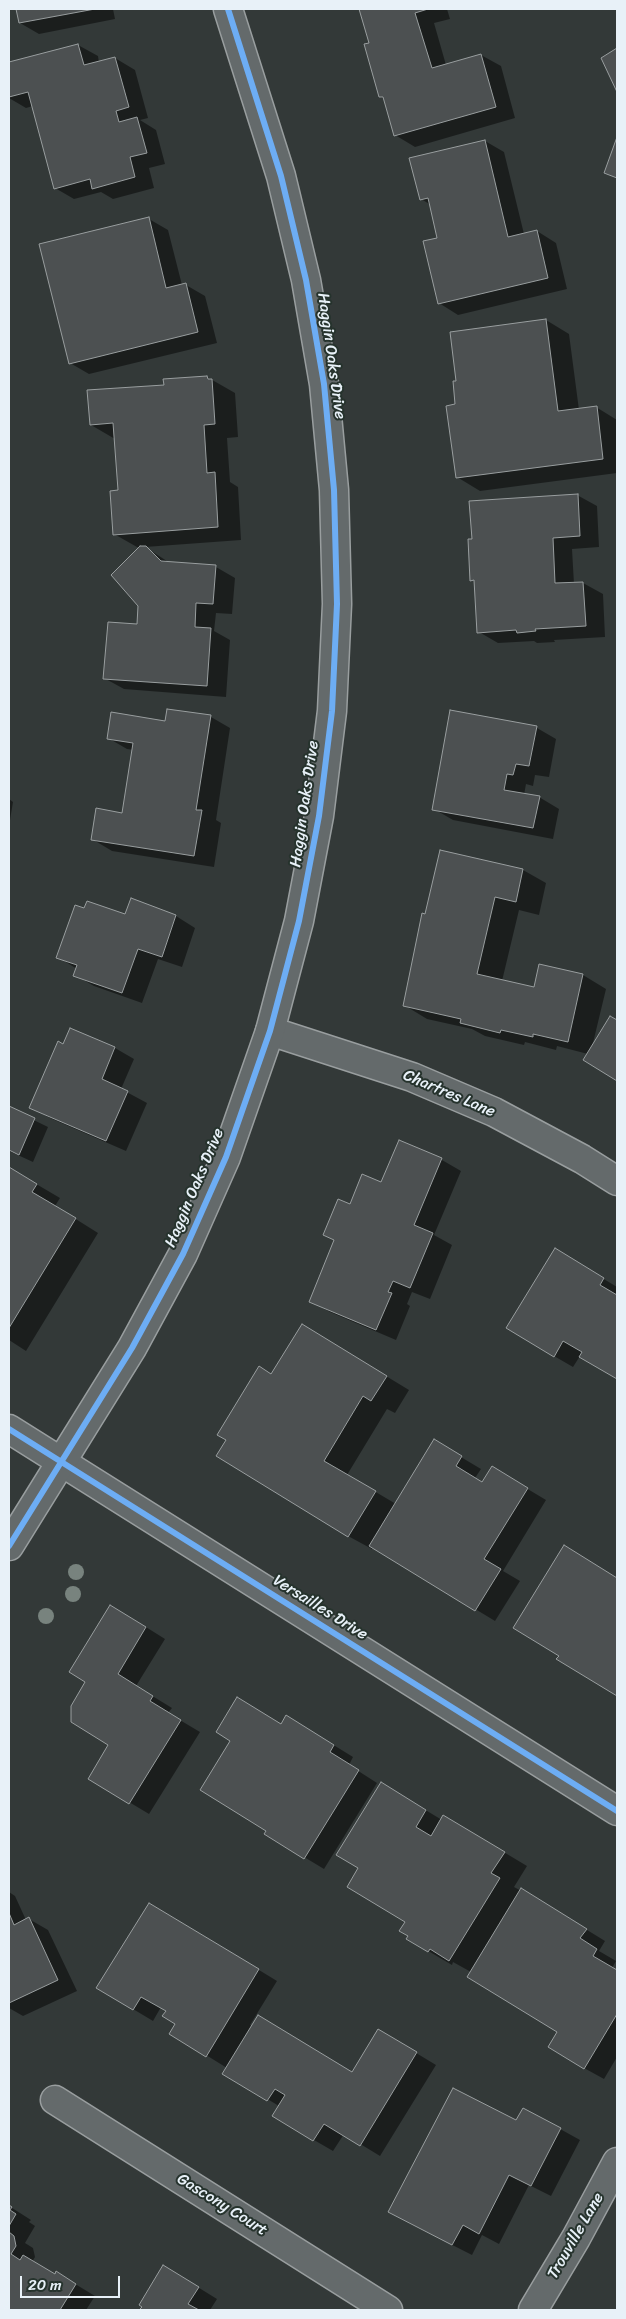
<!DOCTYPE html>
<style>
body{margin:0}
#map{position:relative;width:626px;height:2319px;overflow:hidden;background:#333938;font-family:Sriracha,sans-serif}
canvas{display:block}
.frame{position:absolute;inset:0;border:10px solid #e8f1f8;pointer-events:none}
.scale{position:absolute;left:20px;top:2276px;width:100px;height:22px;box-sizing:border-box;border:2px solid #e8f1f8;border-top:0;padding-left:6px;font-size:15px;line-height:18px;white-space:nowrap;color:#e8f1f8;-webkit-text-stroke:4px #26332d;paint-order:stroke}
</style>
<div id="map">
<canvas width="626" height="2319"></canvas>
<div class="frame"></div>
<div class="scale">20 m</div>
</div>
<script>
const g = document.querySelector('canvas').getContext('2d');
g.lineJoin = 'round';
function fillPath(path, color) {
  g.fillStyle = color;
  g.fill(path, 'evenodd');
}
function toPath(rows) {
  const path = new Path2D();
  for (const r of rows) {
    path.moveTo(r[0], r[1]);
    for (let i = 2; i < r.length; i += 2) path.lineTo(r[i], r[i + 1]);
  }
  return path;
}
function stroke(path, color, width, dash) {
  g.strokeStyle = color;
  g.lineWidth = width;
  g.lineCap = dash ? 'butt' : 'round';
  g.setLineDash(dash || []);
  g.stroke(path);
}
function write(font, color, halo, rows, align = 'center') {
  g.font = font + ' Sriracha,sans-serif';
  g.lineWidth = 4;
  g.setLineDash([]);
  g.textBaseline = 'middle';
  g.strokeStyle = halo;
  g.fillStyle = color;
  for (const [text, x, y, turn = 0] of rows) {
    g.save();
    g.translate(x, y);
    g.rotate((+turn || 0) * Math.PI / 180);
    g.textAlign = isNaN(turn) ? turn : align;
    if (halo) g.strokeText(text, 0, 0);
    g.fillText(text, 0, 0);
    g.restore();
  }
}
const shadow = toPath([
 [17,9,113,9,115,19,39,34,20,23],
 [360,9,447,9,450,19,434,23,446,65,481,55,501,66,515,118,415,147,395,135,385,99,380,97,371,43],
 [78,45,98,56,99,63,115,58,135,70,148,118,140,120,156,130,165,164,149,168,154,188,113,199,101,192,74,199,55,188,33,106,26,108,9,98,9,64],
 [485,141,504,152,524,234,537,231,556,243,567,289,458,315,439,303,439,239,431,205,421,199],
 [149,219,168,230,182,285,186,285,205,296,217,343,89,374,70,363],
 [546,320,569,334,579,410,596,407,617,420,617,473,480,491,457,477,458,382],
 [207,377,235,393,238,437,227,438,230,482,238,487,241,540,145,547,170,563,216,567,235,578,232,614,216,613,214,631,230,640,226,697,124,689,104,678,138,625,141,547,137,547,114,534,119,491,115,439,91,425,165,386],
 [577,495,597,506,599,547,572,549,574,584,583,583,603,594,605,637,554,640,555,642,537,643,534,641,498,643,479,632,476,582,472,580],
 [211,717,230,728,216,820,221,823,214,867,112,851,92,839,124,814,134,750,127,749,108,738,166,722],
 [537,728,556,739,549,777,535,775,533,786,526,784,524,795,539,797,559,809,553,839,453,820,434,809],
 [9,799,13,802,9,826],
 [441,851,523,870,546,883,539,915,519,910,502,981,535,988,583,975,606,989,593,1043,610,1017,617,1021,617,1079,584,1059,588,1054,557,1046,556,1050,525,1042,524,1045,485,1036,472,1029,427,1019,404,1005],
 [131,900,176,916,195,928,182,967,158,959,142,1003,94,986,75,975,77,969,58,957,84,910,126,916],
 [71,1029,115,1048,134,1059,121,1089,147,1103,126,1151,50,1118,31,1107],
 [9,1108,48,1127,33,1162,9,1151],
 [399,1142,442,1160,461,1171,434,1235,452,1245,430,1299,412,1292,407,1304,410,1306,396,1340,330,1312,310,1301,335,1241,325,1235,351,1205,382,1184],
 [9,1168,60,1198,55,1206,98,1233,26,1351,9,1340],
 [574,1261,617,1287,617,1378,580,1356,573,1367,554,1356],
 [325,1339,409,1390,395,1413,387,1409,347,1475,396,1504,434,1441,481,1469,475,1478,482,1483,511,1479,546,1500,503,1571,520,1581,495,1621,373,1547,372,1549,348,1536,272,1375],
 [584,1558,617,1578,617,1694,558,1658],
 [130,1617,165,1639,136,1686,172,1708,168,1713,200,1732,149,1814,89,1778,110,1745,72,1706],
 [306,1728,353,1757,349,1765,377,1783,324,1869,266,1834],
 [404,1797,442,1820,467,1830,527,1866,514,1887,540,1901,605,1941,599,1951,616,1961,612,1968,617,1971,617,2057,604,2079,584,2068,559,2032,471,1972,453,1962,452,1965,408,1939,410,1936,406,1921],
 [9,1892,15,1896,26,1920,29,1919,48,1930,77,1991,23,2016,9,2008],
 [169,1915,277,1981,250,2025,253,2027,352,2073,398,2042,436,2065,380,2156,344,2134,333,2151,314,2140,274,2115,279,2106,224,2073,227,2068,206,2055,167,2011,161,2007,153,2021,98,1988],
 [524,2109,580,2140,551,2196,529,2185,499,2244,482,2235,472,2255,409,2223,517,2122],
 [9,2206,31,2220,29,2222,35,2226,25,2243,33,2248,35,2257,32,2262,55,2275,57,2273,95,2296,86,2310,9,2310],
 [183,2278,217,2299,210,2310,141,2310,143,2306]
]);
const building = toPath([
 [16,9,95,9,19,23,16,9],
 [359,9,428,9,415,13,432,68,481,54,496,107,394,136,383,97,379,97,364,44,369,43,359,9],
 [78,44,84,65,115,57,129,107,116,111,119,122,137,117,147,153,130,157,135,177,92,189,90,179,54,189,28,92,9,97,9,62,78,44],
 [617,48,617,92,601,58,617,48],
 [617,137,617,178,604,173,617,137],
 [485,140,508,237,537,230,548,278,438,304,423,241,437,238,428,198,420,200,409,158,485,140],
 [149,217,166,288,186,283,198,332,69,364,39,244,149,217],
 [546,319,558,411,597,406,603,459,456,478,446,406,455,404,453,381,456,381,450,332,546,319],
 [207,376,208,379,212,379,215,424,204,425,207,473,215,472,218,527,113,535,110,491,118,490,113,423,90,425,87,390,164,385,163,379,207,376],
 [578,494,580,536,553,538,555,583,583,582,586,626,535,629,536,631,517,633,516,630,477,633,474,580,470,581,468,539,472,539,469,501,578,494],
 [140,546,146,546,161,561,216,565,213,604,196,603,195,627,211,628,207,686,103,679,108,622,137,624,138,606,111,575,140,546],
 [167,709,211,715,196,810,202,810,194,856,91,840,96,808,122,813,133,743,107,739,111,712,165,721,167,709],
 [450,710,537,726,529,766,516,764,513,775,507,774,504,790,540,796,533,828,432,810,450,710],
 [440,850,523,869,516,902,495,897,477,974,534,987,539,964,583,974,568,1042,533,1034,533,1037,501,1030,500,1033,460,1023,461,1019,403,1006,422,913,425,914,440,850],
 [131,898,176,915,162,957,138,949,122,993,73,976,77,965,56,958,75,905,84,908,87,901,125,914,131,898],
 [610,1016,617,1020,617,1081,583,1060,610,1016],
 [70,1028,115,1047,102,1079,128,1091,106,1141,29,1108,58,1041,63,1044,70,1028],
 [9,1106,35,1118,19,1155,9,1150,9,1106],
 [399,1140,442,1158,414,1225,433,1233,410,1288,393,1281,388,1292,392,1293,376,1330,309,1302,334,1240,323,1235,338,1199,350,1204,362,1174,381,1182,399,1140],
 [9,1167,37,1184,32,1192,76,1218,9,1328,9,1167],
 [555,1248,604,1278,600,1285,617,1295,617,1379,579,1357,582,1352,563,1341,554,1357,506,1328,555,1248],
 [302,1324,387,1376,371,1401,363,1396,324,1461,376,1491,348,1537,216,1456,226,1440,217,1435,259,1366,271,1374,302,1324],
 [434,1439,462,1456,456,1466,482,1482,492,1466,528,1488,484,1559,501,1569,475,1611,369,1546,434,1439],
 [564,1545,617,1578,617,1696,556,1659,559,1656,513,1628,564,1545],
 [110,1605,146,1627,118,1674,153,1696,150,1701,181,1720,129,1804,88,1779,108,1745,71,1722,71,1706,85,1682,69,1672,110,1605],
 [237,1697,281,1724,286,1715,334,1745,330,1752,359,1770,304,1859,264,1834,266,1831,200,1790,230,1741,216,1732,237,1697],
 [381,1782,426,1810,416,1827,431,1836,443,1815,505,1852,491,1873,500,1878,449,1961,430,1949,428,1952,406,1939,408,1936,399,1931,405,1922,347,1887,358,1868,336,1855,381,1782],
 [521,1888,587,1929,580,1938,597,1949,593,1956,617,1970,617,2014,584,2069,548,2047,557,2032,467,1977,521,1888],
 [149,1903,259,1969,206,2057,169,2034,175,2024,162,2016,166,2011,141,1997,133,2010,96,1988,149,1903],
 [9,1913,14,1925,29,1917,58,1980,9,2003,9,1913],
 [258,2015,352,2072,378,2029,417,2052,360,2146,324,2124,313,2141,272,2116,285,2095,275,2089,267,2101,222,2074,258,2015],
 [453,2088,516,2120,523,2108,561,2128,531,2186,509,2175,479,2234,463,2225,452,2245,388,2212,453,2088],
 [9,2205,12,2207,10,2210,16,2214,9,2226,9,2205],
 [9,2232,14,2236,16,2246,11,2254,20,2260,23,2255,55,2274,56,2271,76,2284,60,2310,9,2310,9,2232],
 [163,2265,199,2287,188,2304,199,2310,139,2310,142,2307,139,2305,163,2265]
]);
const street = toPath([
 [270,1031,412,1077,494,1112,582,1159,617,1181],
 [9,1429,617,1811],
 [55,2100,388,2310],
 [533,2310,576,2238,617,2162]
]);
const secondary = toPath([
 [9,1546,132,1348,183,1254,226,1157,270,1031,299,921,319,816,332,711,337,604,334,490,324,384,306,280,281,176,228,9]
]);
const cycleway = toPath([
 [9,1429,617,1811],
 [9,1546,132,1348,183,1254,226,1157,270,1031,299,921,319,816,332,711,337,604,334,490,324,384,306,280,281,176,228,9]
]);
const trees = [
 [76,1572],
 [73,1594],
 [46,1616]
];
const streetNames = [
 ["Haggin Oaks Drive",331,356,82],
 ["Haggin Oaks Drive",305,804,-82],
 ["Chartres Lane",449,1094,23],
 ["Haggin Oaks Drive",195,1188,-67],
 ["Versailles Drive",320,1608,32],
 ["Gascony Court",222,2205,32],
 ["Trouville Lane",576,2236,-60]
];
fillPath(shadow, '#0007');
fillPath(building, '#4c5051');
stroke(building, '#999e9f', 1);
stroke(street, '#999e9f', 31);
stroke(secondary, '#999e9f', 31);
stroke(street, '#646a6b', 28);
stroke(secondary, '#646a6b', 28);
stroke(cycleway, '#6dadf4', 6);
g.fillStyle = '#78837e';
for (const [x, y] of trees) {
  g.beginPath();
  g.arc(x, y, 8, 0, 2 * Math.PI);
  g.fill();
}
write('16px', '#e8f1f8', '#26332d', streetNames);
</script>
